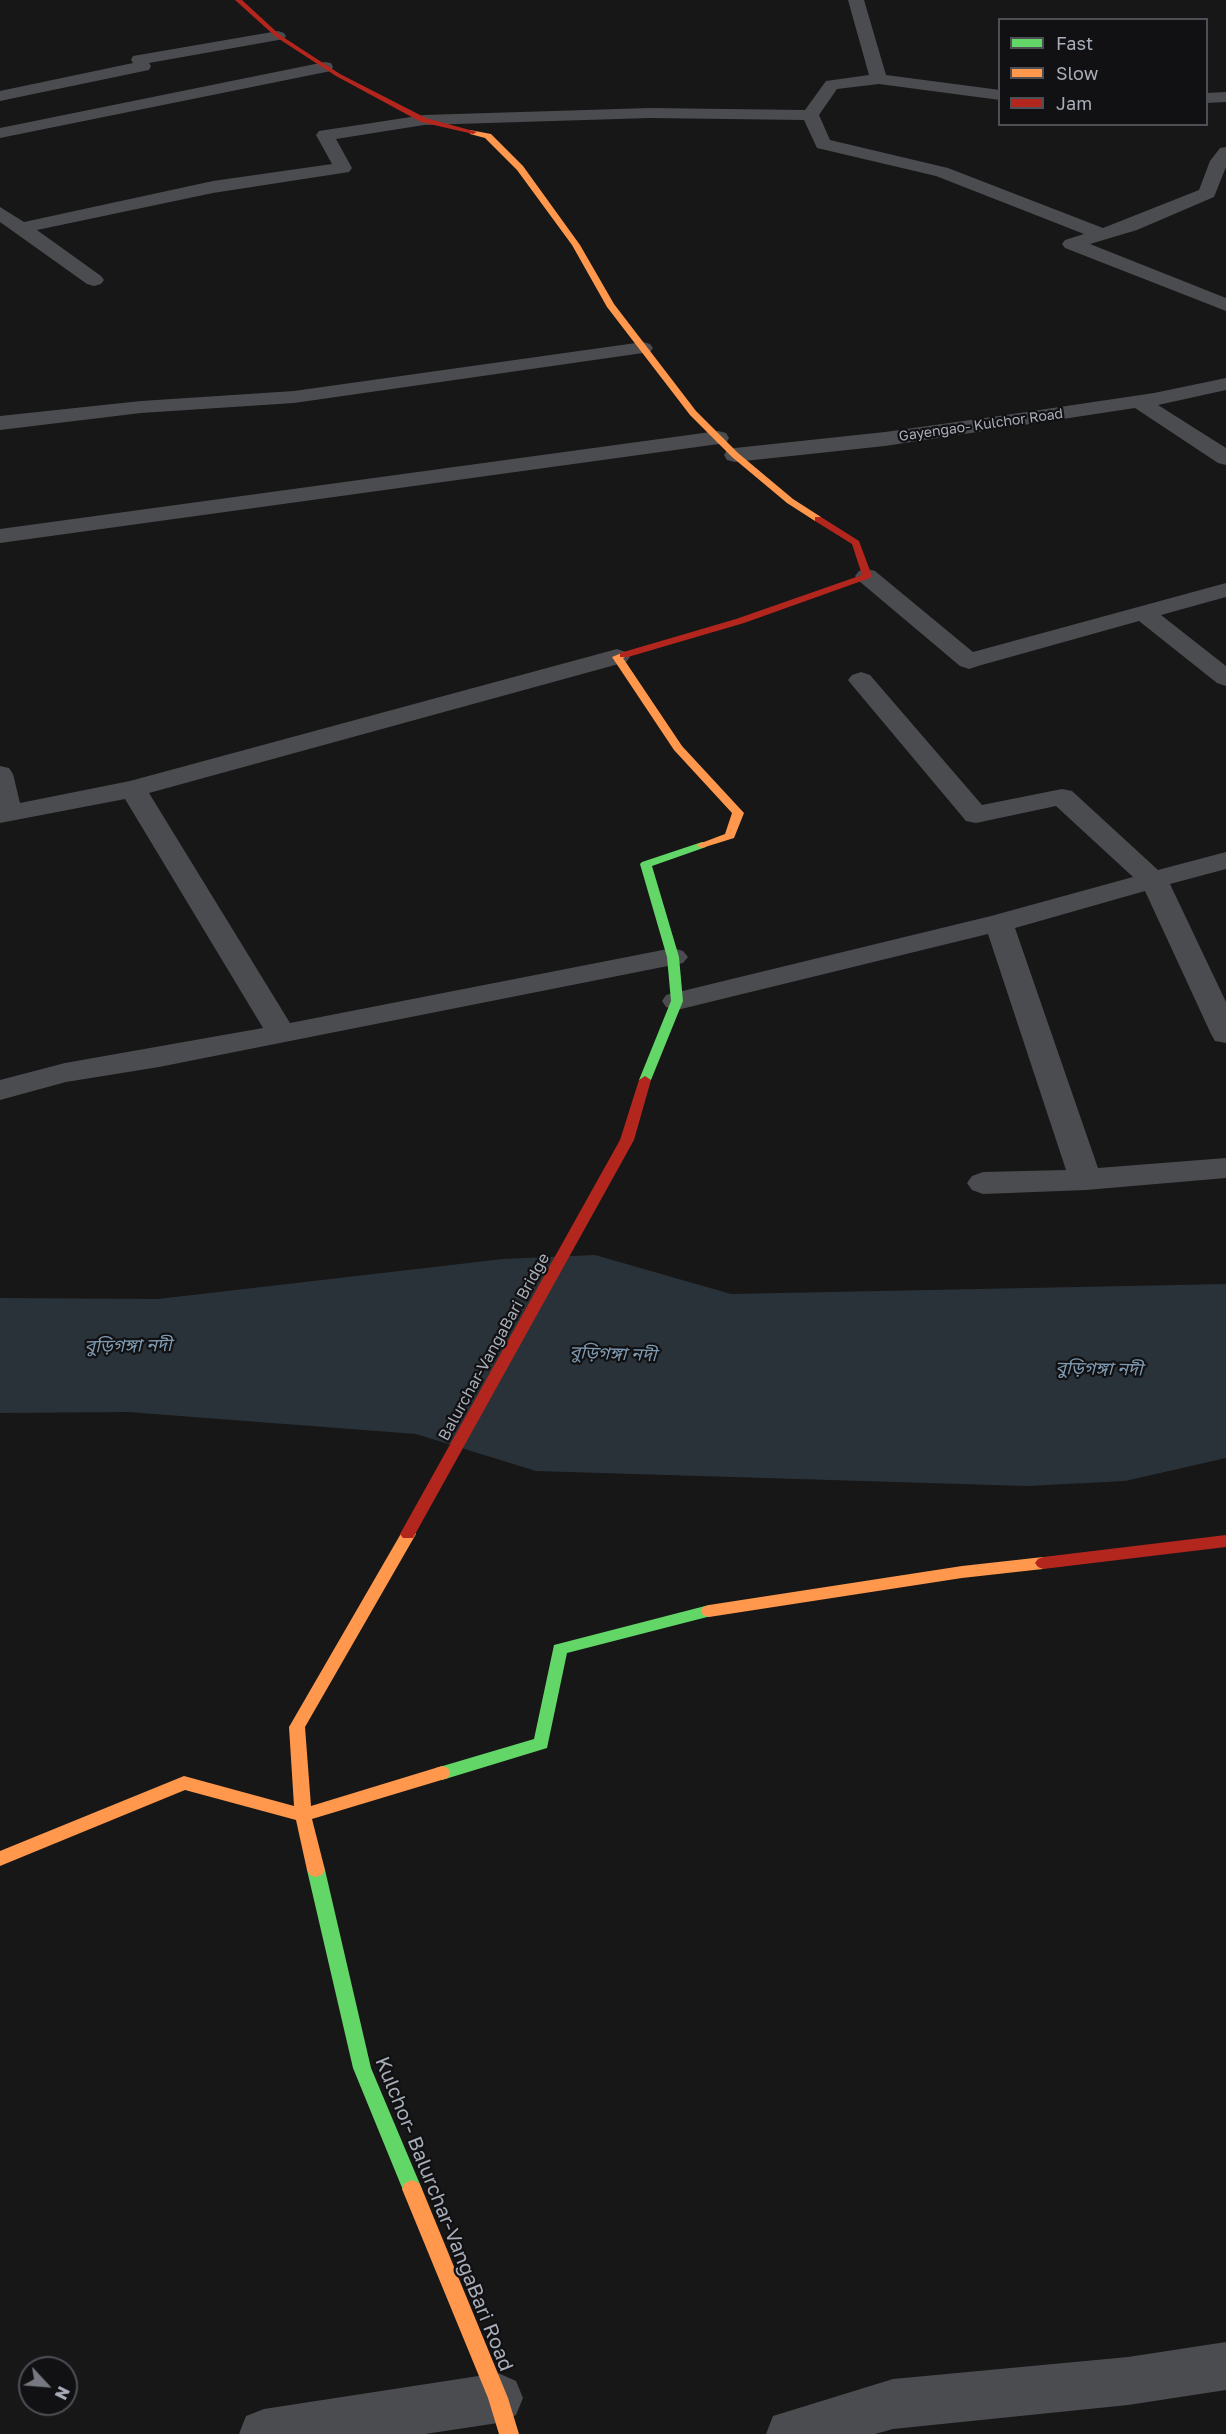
<!DOCTYPE html>
<meta charset="utf-8">
<style>
body{margin:0}
#map{position:relative;width:1226px;height:2434px;overflow:hidden;background:#171717;font-family:"Golos Text",sans-serif}
canvas{display:block}
.legend{position:absolute;left:998px;top:18px;width:210px;height:108px;box-sizing:border-box;background:#111113;border:2px solid #4d4f55;margin:0;padding:8px 10px;list-style:none;font-size:18px;color:#a8adb8}
.legend li{display:flex;align-items:center;gap:12px;height:30px}
.legend b{width:30px;border:2px solid #4d4f55}
.north{position:absolute;left:18px;top:2356px;width:60px;height:60px;box-sizing:border-box;background:#111113;border:2px solid #4d4f55;border-radius:50%;rotate:116deg;font-size:16px;font-weight:700;line-height:24px;text-align:center;color:#a8adb8}
.north::after{content:'';display:block;margin:auto;width:21px;height:27px;background:#757880;clip-path:polygon(50% 0,100% 100%,50% 72%,0 100%)}
</style>
<div id="map">
<canvas width="1226" height="2434"></canvas>
<ul class="legend">
<li><b style="height:8px;background:#63d668"></b>Fast</li>
<li><b style="height:8px;background:#ff974d"></b>Slow</li>
<li><b style="height:8px;background:#b3261e"></b>Jam</li>
</ul>
<div class="north">N</div>
</div>
<script>
const g = document.querySelector('canvas').getContext('2d');
g.lineJoin = 'round';
function fillPath(path, color) {
  g.fillStyle = color;
  g.fill(path, 'evenodd');
}
function toPath(rows) {
  const path = new Path2D();
  for (const r of rows) {
    path.moveTo(r[0], r[1]);
    for (let i = 2; i < r.length; i += 2) path.lineTo(r[i], r[i + 1]);
  }
  return path;
}
function write(font, color, halo, rows, align = 'center') {
  g.font = font + ' "Golos Text","Noto Sans Bengali",sans-serif';
  g.lineWidth = 4.5;
  g.setLineDash([]);
  g.textBaseline = 'middle';
  g.strokeStyle = halo;
  g.fillStyle = color;
  for (const [text, x, y, turn = 0] of rows) {
    g.save();
    g.translate(x, y);
    g.rotate((+turn || 0) * Math.PI / 180);
    g.textAlign = isNaN(turn) ? turn : align;
    if (halo) g.strokeText(text, 0, 0);
    g.fillText(text, 0, 0);
    g.restore();
  }
}
const water = toPath([
 [595,1255,731,1294,1226,1284,1226,1458,1125,1481,1027,1486,536,1471,416,1434,128,1412,0,1413,0,1298,158,1299,503,1259]
]);
const street = toPath([
 [848,0,864,0,886,75,1000,90,1000,100,879,84,837,89,819,115,830,140,948,168,1103,228,1199,190,1210,161,1220,148,1226,147,1226,167,1214,197,1137,230,1090,244,1226,298,1226,311,1065,248,1062,244,1065,240,1084,234,936,176,817,148,804,120,650,118,424,125,336,139,352,168,349,172,213,193,37,230,101,276,104,280,101,284,94,286,87,284,0,222,0,207,24,222,213,181,332,164,316,135,319,131,424,115,650,108,805,110,826,81,869,75,848,0],
 [278,31,284,33,286,36,284,39,149,63,151,66,149,70,0,101,0,91,133,63,131,60,133,56,278,31],
 [325,62,331,63,333,67,331,71,0,138,0,128,325,62],
 [1226,92,1226,102,1206,103,1206,93,1226,92],
 [643,342,650,344,653,348,650,352,294,403,141,413,0,430,0,416,141,401,294,391,643,342],
 [1226,378,1226,390,1158,405,1226,448,1226,465,1218,463,1135,408,885,446,735,462,727,460,724,455,727,450,735,448,885,432,1006,415,1154,393,1226,378],
 [718,431,726,433,729,438,726,443,0,543,0,529,718,431],
 [867,569,875,571,973,652,1226,583,1226,597,1161,615,1226,666,1226,686,1217,683,1139,621,978,666,969,669,960,666,859,581,855,576,859,571,867,569],
 [617,649,626,652,630,657,626,662,149,793,290,1023,673,948,683,951,688,957,683,963,159,1067,66,1082,0,1100,0,1080,65,1063,263,1028,125,799,0,823,0,766,9,768,13,774,20,803,130,781,617,649],
 [861,672,870,675,982,805,1062,789,1072,791,1158,870,1226,852,1226,869,1170,884,1226,1002,1226,1043,1215,1041,1211,1034,1145,891,1015,928,1098,1168,1226,1158,1226,1178,1086,1190,983,1194,972,1190,967,1183,972,1176,983,1172,1066,1170,988,934,677,1010,666,1007,662,1001,666,995,991,916,1133,877,1056,806,976,823,966,821,852,685,848,680,852,675,861,672],
 [1226,2342,1226,2390,1128,2405,893,2429,875,2434,766,2434,773,2416,893,2379,1128,2357,1226,2342],
 [498,2373,516,2381,523,2398,516,2415,498,2423,425,2434,239,2434,246,2416,264,2409,498,2373]
]);
const fast = toPath([
 [702,842,706,843,706,847,652,866,679,957,683,1001,651,1080,645,1084,639,1080,671,1001,667,957,640,864,642,862,702,842],
 [709,1605,715,1607,717,1611,715,1615,567,1653,547,1748,442,1780,436,1778,434,1773,436,1768,534,1739,554,1645,709,1605],
 [316,1863,322,1865,325,1870,371,2068,422,2189,419,2195,412,2198,405,2195,353,2068,307,1870,310,1865,316,1863]
]);
const slow = toPath([
 [470,130,491,134,523,166,580,245,614,304,696,411,738,453,793,499,821,517,821,521,815,521,787,503,732,457,690,415,607,307,572,245,517,170,485,138,470,134,470,130],
 [624,652,629,655,623,658,682,746,744,813,734,838,702,848,696,845,725,834,732,813,674,750,612,657,624,652],
 [408,1528,413,1530,416,1534,305,1727,311,1806,442,1766,448,1768,450,1773,448,1778,312,1819,325,1870,322,1875,316,1877,310,1875,307,1870,296,1820,185,1790,0,1866,0,1851,184,1776,294,1806,289,1727,403,1530,408,1528],
 [1043,1557,1048,1559,1051,1563,1048,1567,1043,1569,962,1578,709,1617,703,1615,701,1611,703,1607,709,1605,962,1566,1043,1557],
 [412,2180,419,2183,422,2189,508,2398,519,2434,499,2434,488,2398,402,2189,405,2183,412,2180]
]);
const jam = toPath([
 [235,0,242,0,280,35,340,74,426,118,477,132,473,134,421,122,336,76,276,37,235,0],
 [815,517,821,517,859,541,872,576,870,578,744,623,628,657,620,657,620,653,736,619,862,575,852,544,815,521,815,517],
 [645,1076,651,1080,634,1140,413,1538,403,1538,400,1534,620,1140,639,1080,645,1076],
 [1226,1535,1226,1547,1043,1569,1038,1567,1035,1563,1038,1559,1043,1557,1226,1535]
]);
const farStreetnames = [
 ["Gayengao- Kulchor Road",981,425,-8]
];
const streetNames = [
 ["Balurchar-VangaBari Bridge",494,1347,-61]
];
const waterNames = [
 ["বুড়িগঙ্গা নদী",128,1346,-1],
 ["বুড়িগঙ্গা নদী",613,1354,2],
 ["বুড়িগঙ্গা নদী",1099,1369,1]
];
const nearStreetnames = [
 ["Kulchor- Balurchar-VangaBari Road",444,2214,68]
];
fillPath(water, '#2a3239');
fillPath(street, '#4b4c50');
fillPath(fast, '#63d668');
fillPath(slow, '#ff974d');
fillPath(jam, '#b3261e');
write('14px', '#a8adb8', '#111113', farStreetnames);
write('16px', '#a8adb8', '#111113', streetNames);
write('italic 18px', '#7f9bb3', '#111113', waterNames);
write('20px', '#a8adb8', '#111113', nearStreetnames);
</script>
